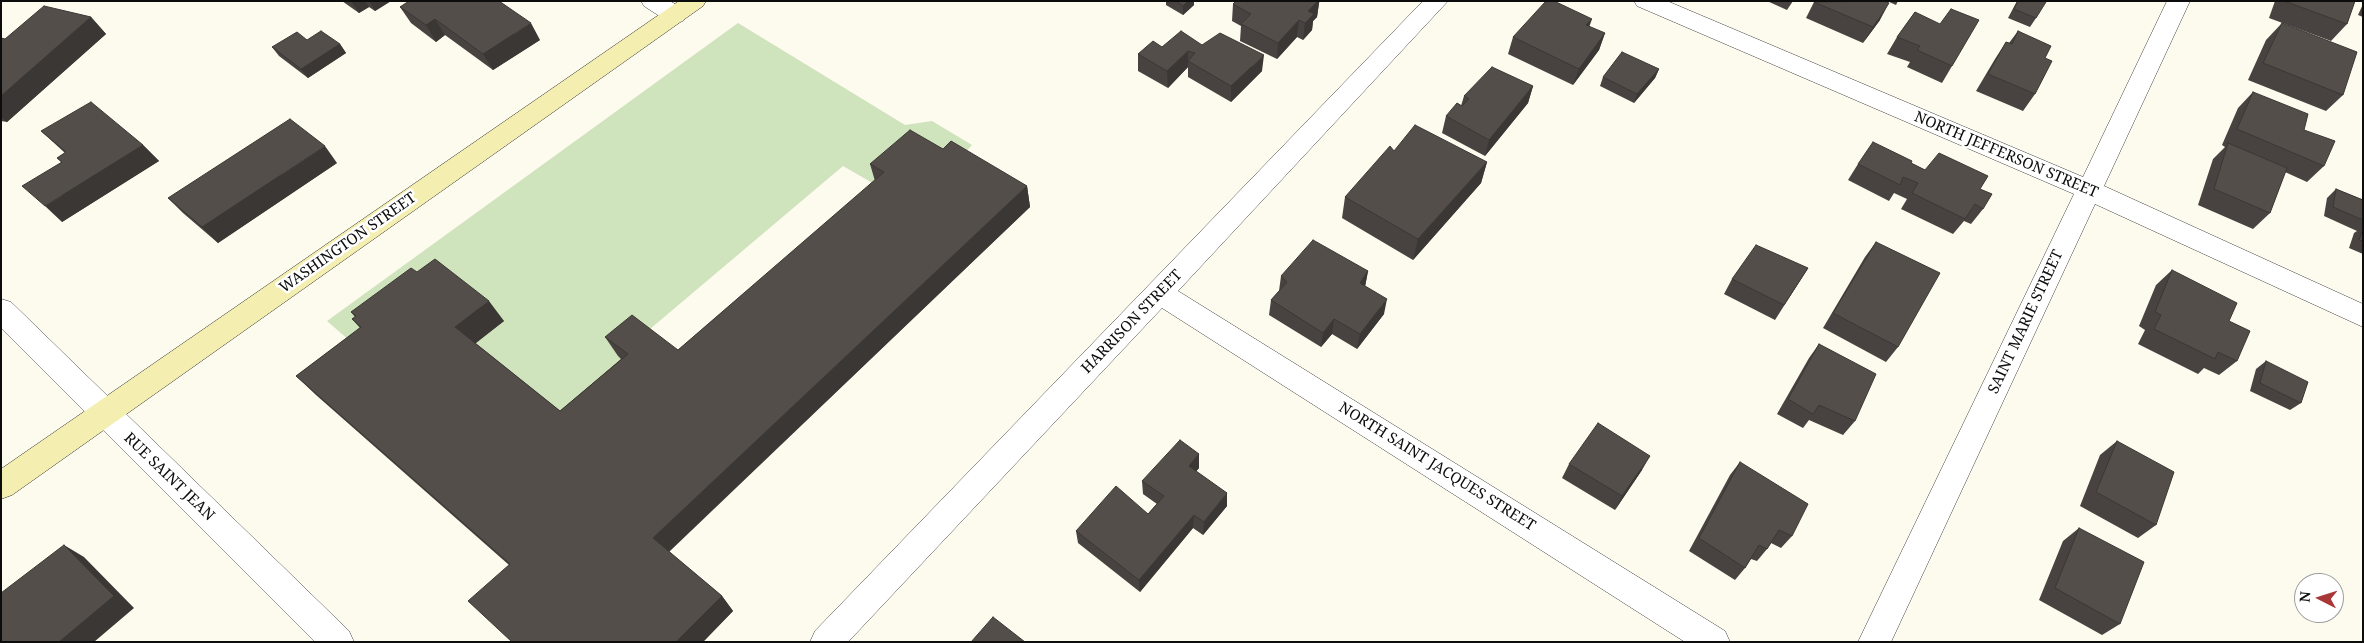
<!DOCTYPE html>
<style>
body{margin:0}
#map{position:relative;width:2364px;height:643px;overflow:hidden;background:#fdfaee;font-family:"Noto Serif",serif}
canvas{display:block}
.frame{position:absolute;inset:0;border:2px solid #0c0c0c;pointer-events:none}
.north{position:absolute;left:2294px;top:573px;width:50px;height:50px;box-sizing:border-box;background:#fff;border:1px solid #9e9e9e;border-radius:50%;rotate:275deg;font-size:14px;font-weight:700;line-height:20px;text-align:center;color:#0c0c0c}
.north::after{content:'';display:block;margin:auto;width:18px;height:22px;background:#aa3738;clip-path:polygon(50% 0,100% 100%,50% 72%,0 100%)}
</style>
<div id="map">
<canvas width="2364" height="643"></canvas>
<div class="frame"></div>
<div class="north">N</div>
</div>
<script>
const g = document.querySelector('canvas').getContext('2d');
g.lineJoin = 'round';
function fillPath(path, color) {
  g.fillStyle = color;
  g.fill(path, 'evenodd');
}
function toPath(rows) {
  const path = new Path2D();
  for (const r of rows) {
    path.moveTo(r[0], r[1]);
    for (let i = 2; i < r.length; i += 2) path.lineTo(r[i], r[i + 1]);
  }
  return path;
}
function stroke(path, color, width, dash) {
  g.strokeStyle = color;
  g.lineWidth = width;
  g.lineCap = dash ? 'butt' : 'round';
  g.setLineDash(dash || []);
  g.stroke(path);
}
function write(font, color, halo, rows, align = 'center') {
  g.font = font + ' "Noto Serif",serif';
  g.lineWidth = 5;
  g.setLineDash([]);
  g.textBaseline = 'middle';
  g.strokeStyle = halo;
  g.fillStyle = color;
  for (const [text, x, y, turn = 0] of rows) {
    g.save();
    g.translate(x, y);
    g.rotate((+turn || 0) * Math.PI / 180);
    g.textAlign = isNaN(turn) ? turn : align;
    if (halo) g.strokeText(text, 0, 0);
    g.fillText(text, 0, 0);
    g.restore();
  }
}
const green = toPath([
 [738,23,905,125,932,121,972,145,956,163,876,185,843,166,618,356,640,373,574,430,358,348,327,321]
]);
const minor = toPath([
 [641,1,670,1,683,9,686,15,683,21,675,23,667,21,644,6,641,1],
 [1423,1,1448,1,1178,291,1725,631,1730,642,1685,642,1162,308,848,642,810,642,815,631,1423,1],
 [1634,1,1667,1,2083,177,2167,1,2190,1,2104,186,2363,304,2363,327,2095,204,1891,642,1858,642,2074,194,1637,6,1634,1],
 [1,299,11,302,349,631,354,642,315,642,1,328,1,299]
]);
const secondary = toPath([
 [679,1,706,1,703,6,12,495,1,499,1,469,679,1]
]);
const wall = toPath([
 [342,1,391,1,375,11,369,7,359,13],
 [1166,1,1194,1,1194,5,1183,15,1166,5],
 [1767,1,1793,1,1787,10],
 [1887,1,1898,1,1896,5],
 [2017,1,2043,1,2036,18,2030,27,2008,18],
 [2275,1,2355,1,2347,24,2331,41,2269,18],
 [1814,2,1880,20,1863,43,1806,18],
 [1319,3,1317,17,1313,21,1312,30,1303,40,1297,37,1277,59,1240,41,1241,26,1232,21,1233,4],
 [2363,4,2363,17,2358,15],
 [400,7,540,40,493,70,445,35,436,42,411,23],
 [1915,12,1952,66,1942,83,1907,67,1910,62,1887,54,1897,37],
 [91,17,106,34,7,122,1,121,1,38,5,39],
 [2282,23,2343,95,2326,111,2248,80,2266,40],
 [2018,31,2045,58,2035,94,2023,111,1976,91,1995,59,2006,42,2009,43],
 [1605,33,1599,50,1573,85,1508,54,1513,37],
 [307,40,340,44,346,53,308,78,279,56,272,47],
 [1202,45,1262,71,1231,102,1188,77,1188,67,1168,88,1138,71,1138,54,1162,47],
 [1659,69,1655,78,1634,103,1600,86,1603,77],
 [1533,86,1528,103,1485,156,1442,133,1446,116,1461,106,1464,96],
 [2253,92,2304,130,2324,166,2307,182,2285,172,2270,213,2253,229,2198,205,2213,159,2225,147,2222,145,2238,108],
 [41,131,143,145,159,161,62,222,61,162,57,158,65,153],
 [943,149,1027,186,1030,207,669,552,722,596,733,611,703,642,512,642,509,565,316,395,296,376,360,328,352,319,355,317,351,312,417,272,504,321,475,343,560,411,621,359,618,356,605,337,678,350,875,181,870,164],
 [1394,151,1487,162,1481,183,1413,260,1342,218,1345,197],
 [337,163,218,243,183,213,168,198],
 [1911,163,1925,170,1980,189,1983,209,1971,224,1964,221,1953,234,1901,209,1907,199,1894,193,1889,201,1848,180,1858,164],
 [2336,189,2363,200,2363,254,2349,248,2354,233,2357,231,2324,216,2327,198],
 [1876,242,1898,347,1886,362,1823,328,1865,257],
 [1808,268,1775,320,1724,294,1732,279],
 [2172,270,2229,321,2237,361,2219,375,2204,368,2198,374,2138,344,2145,330,2139,326,2156,285],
 [1368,271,1365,286,1384,314,1357,349,1332,334,1321,347,1269,315,1271,300,1279,291,1281,276],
 [1819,344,1855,421,1843,435,1809,420,1803,428,1777,414,1809,358],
 [2266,361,2301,403,2290,410,2250,391,2256,369],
 [2117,441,2156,525,2138,538,2080,506,2100,455],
 [1199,454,1199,468,1196,471,1227,506,1203,535,1193,528,1140,592,1078,543,1076,531,1148,514,1157,504,1143,494,1142,481],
 [1740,462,1792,536,1781,548,1771,543,1767,549,1757,561,1751,559,1745,568,1735,580,1689,551,1730,475],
 [1569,464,1642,470,1615,510,1562,478],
 [2079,528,2120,624,2102,635,2039,600,2063,541]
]);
const shadedWall = toPath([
 [351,1,365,1,369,7,359,13],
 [369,1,391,1,375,11],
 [1188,1,1194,1,1194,5,1183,15,1183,6],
 [1318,1,1320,1,1319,3,1317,17,1313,21,1312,30,1303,40,1305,23,1308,11],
 [1889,3,1880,20,1863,43,1873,27],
 [91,17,106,34,7,122,1,117,1,96],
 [435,19,445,35,436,42,426,25],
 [1592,19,1586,36,1586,25],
 [1299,20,1297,37,1277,59,1278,43],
 [531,23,540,40,493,70,483,54],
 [1605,33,1599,50,1573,85,1579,69],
 [340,44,346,53,308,78,301,69],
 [1188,51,1188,67,1168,88,1167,71],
 [1264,55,1262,71,1231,102,1231,86],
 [1659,69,1655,78,1634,103,1637,94],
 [1533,86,1528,103,1485,156,1489,140],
 [143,145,159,161,62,222,45,206],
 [325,146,337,163,218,243,202,227],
 [1487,162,1481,183,1413,260,1418,239],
 [1027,186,1030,207,665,555,653,538],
 [1368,271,1365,287,1360,283],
 [1387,299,1384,314,1357,349,1360,334],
 [489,301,504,321,471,347,455,327],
 [1334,319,1332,334,1321,347,1323,333],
 [1199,454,1199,468,1189,480,1189,466],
 [1650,456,1642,470,1615,510,1622,496],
 [1227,493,1227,506,1203,535,1204,522],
 [1194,515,1193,528,1140,592,1139,580],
 [64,545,84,557,134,608,94,642,59,642],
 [722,596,733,611,703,642,676,642]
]);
const building = toPath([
 [409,1,499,1,531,23,483,54,435,19,426,25,400,7,409,1],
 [1176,1,1188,1,1183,6,1176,1],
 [1236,1,1318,1,1308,11,1314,14,1305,23,1299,20,1278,43,1241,24,1251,14,1233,4,1236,1],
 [1546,1,1554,1,1592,19,1586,25,1605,33,1579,69,1513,37,1546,1],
 [1884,1,1889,3,1873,27,1814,2,1884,1],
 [2018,1,2043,1,2046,2,2036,18,2014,9,2018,1],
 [2284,1,2355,1,2347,24,2284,1],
 [44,6,91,17,1,96,1,38,5,39,44,6],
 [1951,9,1979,20,1952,66,1917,50,1920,46,1897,37,1915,12,1940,24,1951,9],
 [2282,23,2357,52,2343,95,2263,63,2282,23],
 [321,31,340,44,301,69,272,47,297,32,307,40,321,31],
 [1181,31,1202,45,1220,33,1264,55,1231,86,1188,61,1195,53,1188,51,1167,71,1138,54,1153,41,1162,47,1181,31],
 [2018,31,2051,46,2045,58,2052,61,2035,94,1988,74,2006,42,2012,44,2018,31],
 [1622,52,1659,69,1637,94,1603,77,1622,52],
 [1492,67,1533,86,1489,140,1446,116,1457,103,1462,106,1469,99,1464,96,1492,67],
 [2253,92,2308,114,2304,130,2335,141,2324,166,2237,129,2253,92],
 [91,102,143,145,45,206,22,186,62,162,57,158,66,152,41,131,91,102],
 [290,119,325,146,202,227,168,198,290,119],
 [1415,125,1487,162,1418,239,1345,197,1390,146,1394,151,1415,125],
 [910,130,943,149,951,141,1027,186,653,538,722,596,676,642,512,642,468,601,510,564,296,376,361,327,352,319,356,316,351,312,411,268,417,272,435,259,489,301,455,327,560,411,628,354,605,337,632,315,678,350,884,172,870,164,910,130],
 [1873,142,1912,161,1911,163,1925,170,1939,153,1988,176,1980,189,1992,194,1983,209,1975,204,1965,219,1912,193,1918,183,1903,177,1900,185,1858,164,1873,142],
 [2228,143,2287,168,2270,213,2214,189,2228,143],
 [2336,189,2363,200,2363,220,2333,207,2336,189],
 [2363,229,2363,241,2359,240,2363,229],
 [1313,240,1368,271,1360,283,1387,299,1360,334,1334,319,1323,333,1271,300,1287,282,1281,276,1313,240],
 [1876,242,1940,273,1898,347,1833,313,1876,242],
 [1756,245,1808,268,1784,305,1732,279,1756,245],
 [2172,270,2237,303,2229,321,2250,331,2237,361,2218,352,2215,359,2154,329,2161,315,2155,312,2172,270],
 [1819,344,1876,374,1855,421,1819,405,1813,414,1788,399,1819,344],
 [2266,361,2308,382,2301,403,2260,383,2266,361],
 [1598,423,1650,456,1622,496,1569,464,1598,423],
 [1180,440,1199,454,1189,466,1227,493,1204,522,1194,515,1139,580,1076,531,1116,486,1148,514,1164,496,1142,481,1180,440],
 [2117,441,2174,472,2156,525,2096,492,2117,441],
 [1740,462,1808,504,1792,536,1779,530,1767,549,1759,545,1745,568,1699,538,1740,462],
 [2079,528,2144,562,2120,624,2055,588,2079,528],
 [64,545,114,596,59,642,1,642,1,593,64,545],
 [993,617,1025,642,971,642,993,617]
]);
const streetNames = [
 ["NORTH JEFFERSON STREET",2006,155,23],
 ["WASHINGTON STREET",348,243,-35],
 ["HARRISON STREET",1132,322,-46],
 ["SAINT MARIE STREET",2026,322,-65],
 ["NORTH SAINT JACQUES STREET",1437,467,32],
 ["RUE SAINT JEAN",169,477,44]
];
fillPath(green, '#cfe3bc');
stroke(minor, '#3f3f3f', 1);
stroke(secondary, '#2e2e2e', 1);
fillPath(minor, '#fff');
fillPath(secondary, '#f4efb1');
fillPath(wall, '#484340');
fillPath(shadedWall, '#3b3734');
fillPath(building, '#544e4a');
stroke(building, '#3b3734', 1);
write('15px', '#0c0c0c', '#fff', streetNames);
</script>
